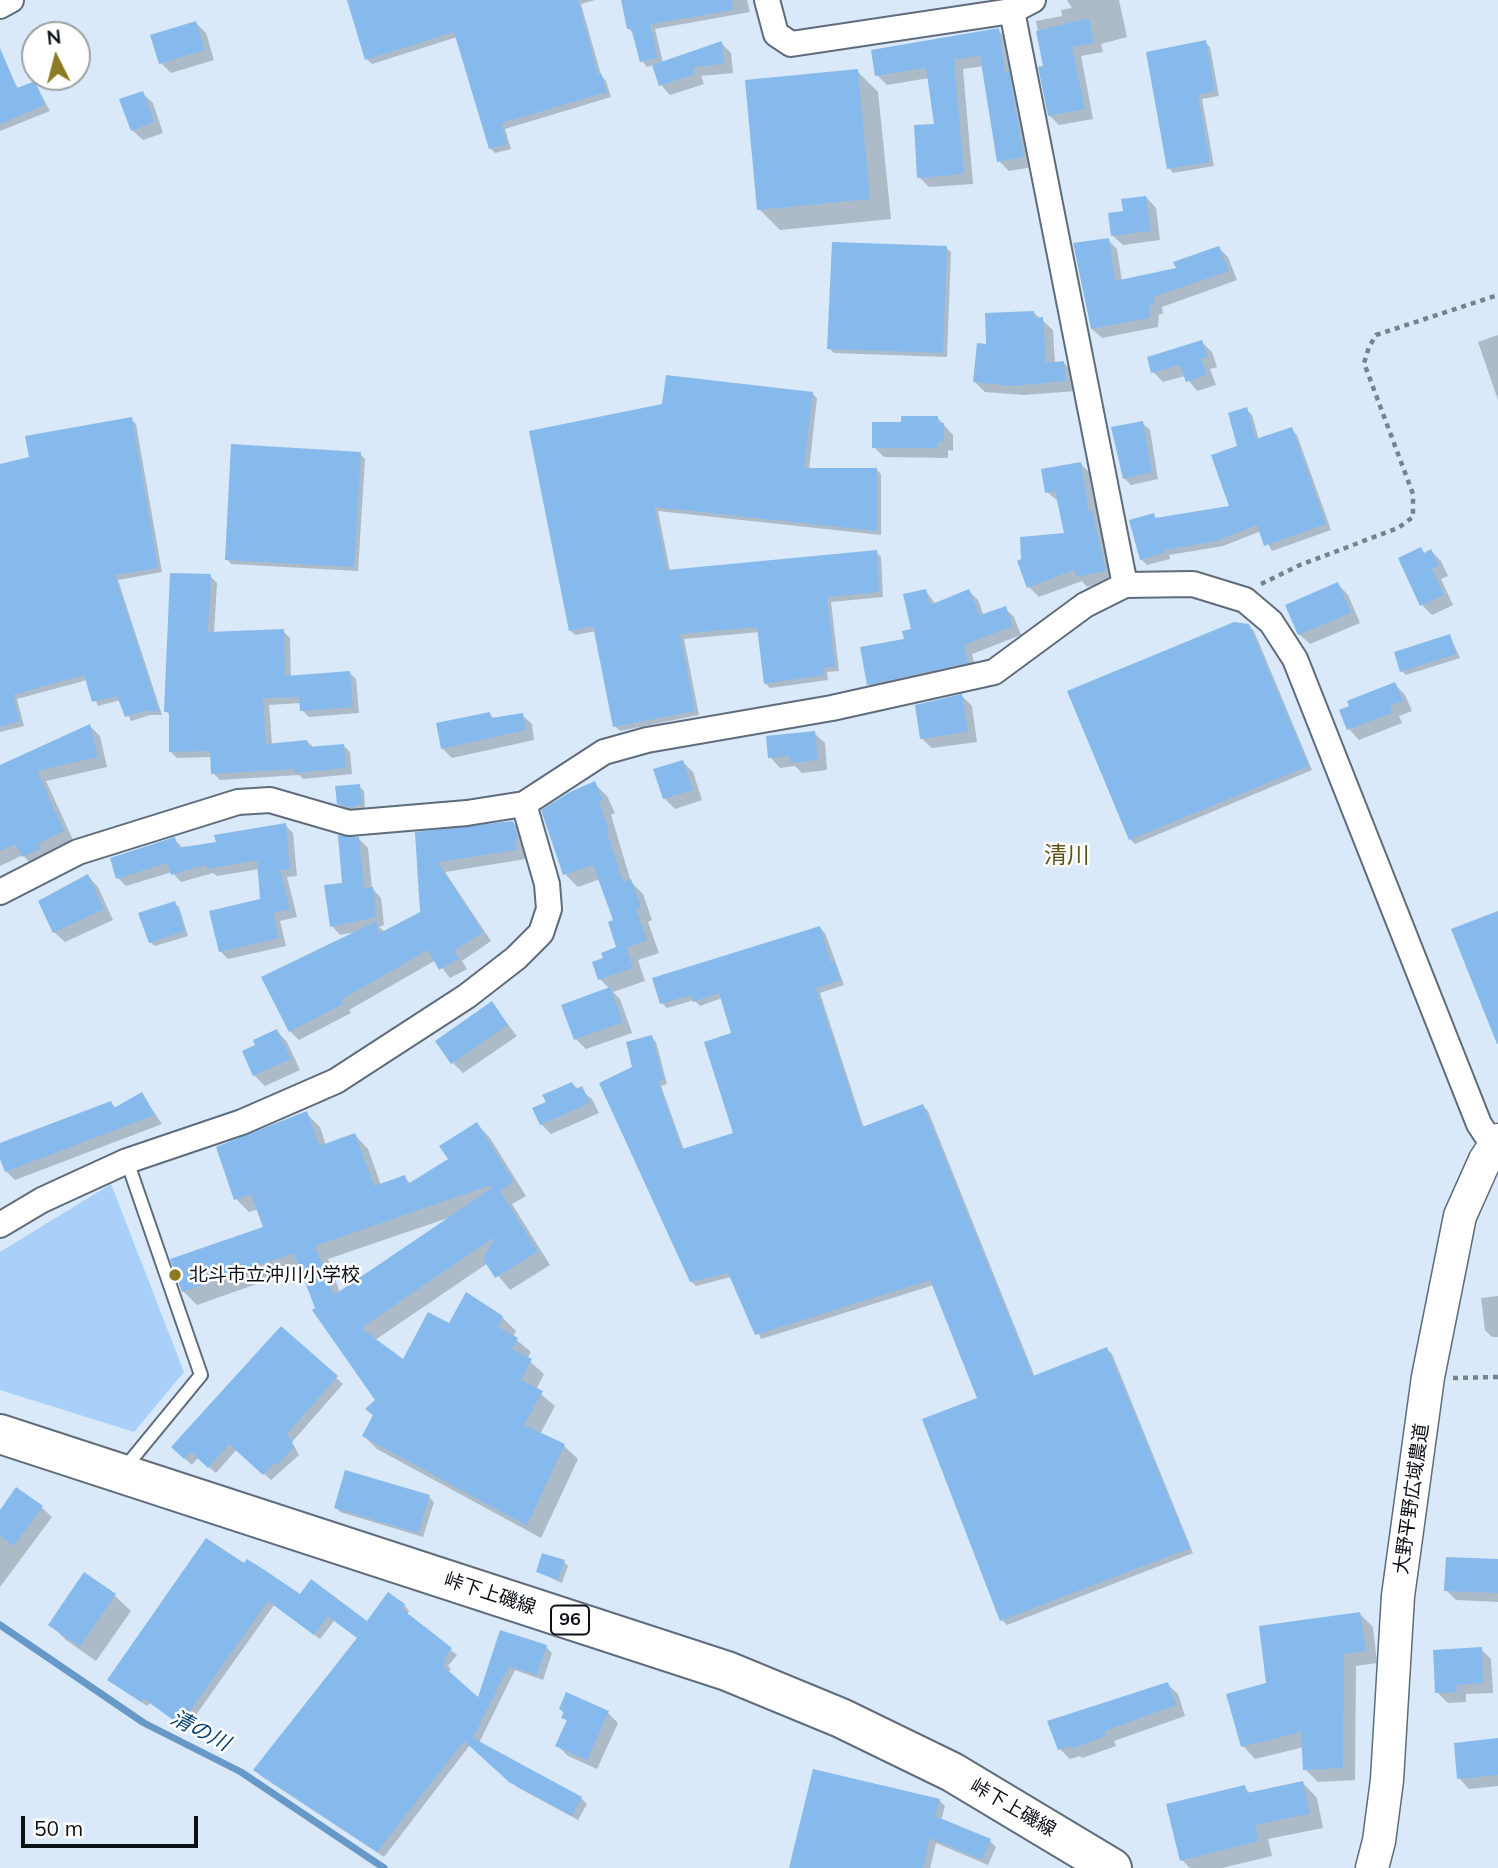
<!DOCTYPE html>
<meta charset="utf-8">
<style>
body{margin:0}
#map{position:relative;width:1498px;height:1868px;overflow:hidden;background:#d9e9fa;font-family:Mulish,sans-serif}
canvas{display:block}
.north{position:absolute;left:21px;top:21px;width:70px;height:70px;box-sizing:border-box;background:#fff;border:2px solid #9ea0a2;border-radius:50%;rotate:354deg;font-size:19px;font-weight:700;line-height:28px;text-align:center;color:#0c1117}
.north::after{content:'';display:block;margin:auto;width:24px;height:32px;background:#8b7b21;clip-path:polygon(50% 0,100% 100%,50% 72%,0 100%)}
.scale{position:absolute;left:21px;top:1816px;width:177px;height:32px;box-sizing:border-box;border:4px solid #0c1117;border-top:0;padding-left:9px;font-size:21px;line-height:24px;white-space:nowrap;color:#0c1117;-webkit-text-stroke:5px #fff;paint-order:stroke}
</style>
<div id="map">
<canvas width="1498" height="1868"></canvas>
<div class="north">N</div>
<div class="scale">50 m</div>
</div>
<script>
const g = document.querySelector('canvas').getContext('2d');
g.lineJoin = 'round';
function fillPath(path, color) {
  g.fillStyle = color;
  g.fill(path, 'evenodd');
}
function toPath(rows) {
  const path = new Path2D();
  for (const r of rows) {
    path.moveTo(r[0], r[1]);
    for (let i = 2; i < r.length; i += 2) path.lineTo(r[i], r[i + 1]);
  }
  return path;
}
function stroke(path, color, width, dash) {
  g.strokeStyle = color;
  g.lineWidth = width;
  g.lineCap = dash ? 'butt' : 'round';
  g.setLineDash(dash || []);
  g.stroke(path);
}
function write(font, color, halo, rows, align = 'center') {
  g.font = font + ' Mulish,"Noto Sans JP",sans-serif';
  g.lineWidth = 5;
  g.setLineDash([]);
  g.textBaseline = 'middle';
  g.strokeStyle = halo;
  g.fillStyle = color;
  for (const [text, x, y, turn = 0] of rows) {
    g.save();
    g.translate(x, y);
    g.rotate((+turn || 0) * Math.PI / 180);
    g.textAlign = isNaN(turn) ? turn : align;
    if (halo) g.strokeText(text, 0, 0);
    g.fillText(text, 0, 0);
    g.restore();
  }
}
const green = toPath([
 [111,1184,184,1372,134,1432,0,1390,0,1252]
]);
const shadow = toPath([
 [349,0,595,0,581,4,601,75,606,81,611,97,505,129,511,149,495,153,490,148,457,37,372,64,367,59],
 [622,0,747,0,750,12,655,29,663,63,721,43,731,53,733,73,701,76,704,84,670,95,661,85,654,65,647,67,642,61,634,34,628,28],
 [1067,0,1119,0,1127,37,1101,44,1103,52,1081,56,1093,119,1059,125,1050,116,1045,68,1036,21,1062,16,1061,10,1072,8],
 [196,23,206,33,214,60,171,73,161,63],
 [998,30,1008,40,1033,167,1009,171,999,161,984,66,963,69,973,184,929,187,919,177,936,126,929,78,887,85,877,75,873,51],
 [1205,42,1210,47,1219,96,1202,99,1214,166,1173,173,1169,168],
 [857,71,878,92,891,219,780,230,759,209],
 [13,81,19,89,35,83,50,111,0,131,0,87],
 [142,93,153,103,163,133,143,140,132,130],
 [1146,197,1156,208,1160,240,1123,245,1112,235,1125,213],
 [1108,240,1117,249,1122,281,1178,269,1219,248,1228,257,1237,280,1162,307,1163,314,1159,314,1158,327,1102,338,1092,329],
 [946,248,951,252,947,357,834,353,829,348],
 [1033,312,1053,330,1055,364,1064,363,1074,374,1076,391,1024,395,985,392,975,382,988,346],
 [1498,335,1498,400,1478,342],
 [1202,342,1212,352,1217,367,1210,369,1216,385,1197,391,1185,376,1163,382,1153,372],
 [812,393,817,398,809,470,876,469,881,474,881,535,658,511,670,571,876,552,881,557,883,597,831,602,839,671,827,672,828,680,770,688,765,683,760,632,684,639,699,715,620,731,615,726,596,631,575,635,570,630,531,432],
 [1246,409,1252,415,1259,440,1291,429,1297,435,1331,530,1272,551,1261,531,1223,546,1169,555,1170,559,1147,565,1141,559,1153,515,1158,520,1232,507],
 [937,417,953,435,953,451,948,450,948,458,884,457,874,447,903,424],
 [131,419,136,424,162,572,118,580,162,715,150,715,131,721,121,700,98,706,87,680,17,699,24,726,0,732,0,466,31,458],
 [1142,423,1150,430,1158,479,1131,485,1124,478],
 [360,454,365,459,358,571,231,564,227,559],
 [1081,464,1091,474,1098,519,1102,523,1115,580,1087,587,1082,581,1039,597,1029,587,1066,534,1059,502,1047,492],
 [1421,549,1425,554,1431,551,1441,561,1448,576,1441,579,1453,605,1432,615,1422,605],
 [210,576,217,583,214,633,283,631,290,638,291,678,350,673,356,679,359,713,309,717,302,710,301,703,269,705,272,745,307,741,314,748,343,745,350,752,352,774,303,779,299,775,220,780,213,773,212,757,177,758,170,751,170,715,166,711],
 [1338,584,1348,595,1360,623,1310,644,1299,634],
 [926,591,936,605,969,591,978,600,984,616,1005,608,1014,617,1021,635,972,654,976,671,878,693,869,684,913,631],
 [1249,626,1254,631,1312,770,1135,844,1130,839],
 [1450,636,1460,658,1406,675,1402,671],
 [1395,684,1405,695,1412,711,1399,716,1402,723,1359,740,1349,729,1341,711],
 [962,696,972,706,977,742,932,748,921,738],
 [490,714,495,720,522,715,532,724,534,740,452,758,442,748],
 [90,726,100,736,107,767,46,781,74,842,48,854,50,859,34,867,23,855,0,866,0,821,9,763],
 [814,733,825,743,827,770,802,773,795,766,780,768,770,757],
 [683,762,693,772,702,800,675,809,664,798],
 [594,783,607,796,615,813,611,815,631,882,643,894,652,920,648,922,659,953,638,960,645,981,613,992,620,999,632,1033,586,1049,576,1039,610,989,600,979,605,959,619,948,615,921,600,879,578,887,565,874],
 [359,786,364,791,365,809,356,812,343,808,338,803],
 [513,823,522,832,526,859,445,872,491,941,462,961,467,969,450,978,436,960,349,1010,351,1013,299,1040,290,1031,356,932,340,935,332,926,359,839,368,848,372,888,381,898,384,925,379,927,385,932,422,913,416,834],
 [285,825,293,833,297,876,287,877,297,917,280,921,286,946,228,959,220,951,262,901,259,869,217,876,213,873,181,882,172,872,126,886,118,878,174,839,182,847,218,843],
 [88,876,98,887,113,920,65,942,54,932],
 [174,903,179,907,188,936,155,946,150,942],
 [820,928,825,933,844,985,820,993,864,1128,923,1106,928,1111,1035,1377,1107,1349,1112,1354,1193,1553,1007,1625,1002,1620,979,1399,934,1285,761,1339,731,1277,696,1286,691,1281,634,1068,651,1037,656,1042,667,1084,661,1086,684,1150,736,1134,733,1034,722,998,700,1006,694,1000,667,1008,662,1003],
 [491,1003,517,1036,463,1073,453,1063],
 [277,1031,287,1042,300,1070,265,1086,254,1075],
 [572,1084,592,1099,599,1113,551,1134,541,1124,548,1103],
 [142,1094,162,1124,15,1180,6,1171,0,1145,111,1103,116,1108],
 [306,1113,320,1127,326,1145,355,1135,368,1149,381,1185,404,1177,411,1184,450,1160,477,1124,490,1138,526,1196,512,1204,550,1265,510,1290,488,1263,375,1340,403,1362,450,1326,502,1317,516,1331,513,1337,531,1352,527,1359,544,1374,536,1390,555,1406,540,1434,564,1446,578,1459,541,1538,377,1449,364,1436,375,1416,377,1400,317,1309,302,1268,197,1305,183,1291,265,1228,258,1209,249,1212,236,1199],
 [451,1217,340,1293,328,1259],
 [1498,1296,1498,1337,1492,1337,1485,1330,1481,1298],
 [336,1378,343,1384,292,1442,299,1455,271,1480,237,1449,216,1473,198,1458,192,1465,180,1454],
 [429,1497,434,1502,423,1537,340,1512,336,1507],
 [41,1507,52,1517,0,1587,0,1513],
 [1498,1561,1498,1602,1456,1600,1446,1590],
 [564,1562,568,1566,562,1583,538,1572],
 [244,1566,300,1596,367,1623,404,1605,409,1611,407,1615,457,1655,448,1666,451,1669,448,1673,478,1700,501,1632,546,1647,552,1653,543,1680,515,1670,479,1743,581,1798,587,1804,578,1820,517,1787,470,1745,384,1857,261,1776,255,1770,358,1638,334,1621,320,1639,274,1605,186,1729,150,1703,147,1706,109,1680],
 [84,1574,115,1596,131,1611,96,1661,66,1640,50,1624],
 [1360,1614,1373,1627,1377,1663,1356,1666,1355,1780,1318,1782,1305,1769,1304,1747,1255,1759,1243,1746],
 [1481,1649,1491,1659,1493,1693,1466,1694,1466,1702,1448,1703,1437,1692],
 [1167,1684,1178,1694,1185,1716,1114,1741,1116,1746,1082,1758,1080,1756,1070,1759,1060,1749],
 [561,1709,608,1713,618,1723,597,1769,568,1756,558,1746,568,1722],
 [1498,1740,1498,1786,1469,1789,1459,1778],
 [1303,1783,1317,1798,1323,1828,1268,1839,1272,1856,1222,1868,1190,1868,1182,1860,1244,1787,1251,1794],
 [939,1800,945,1806,941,1821,990,1841,996,1847,988,1865,936,1843,930,1868,790,1868]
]);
const stream = toPath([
 [0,1625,144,1723,241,1772,384,1868]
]);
const building = toPath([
 [347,0,578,0,598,75,601,73,607,92,501,123,507,144,489,149,454,32,365,60],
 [621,0,732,0,733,10,650,24,658,58,640,62,631,28,627,29],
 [1089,18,1094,43,1072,47,1085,109,1048,116,1038,67,1043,66,1036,31],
 [196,21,205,50,159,64,150,35],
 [999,28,1005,72,1009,72,1024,157,997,162,980,56,954,59,964,174,917,178,914,125,934,124,926,68,875,76,871,50],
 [1206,40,1215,91,1198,95,1210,162,1167,169,1146,52],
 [722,41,724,64,693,67,695,74,659,86,652,65],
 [0,48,17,88,35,81,45,105,0,124],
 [858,69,870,199,757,210,745,80],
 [143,91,154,122,131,131,119,99],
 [1146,196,1151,231,1111,236,1108,213,1123,211,1121,199],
 [1109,238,1115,281,1176,268,1173,262,1219,246,1229,271,1153,297,1155,305,1150,305,1149,318,1091,329,1073,243],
 [832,242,947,246,943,353,827,349],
 [1034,311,1034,318,1043,317,1046,363,1064,361,1066,381,1013,386,973,382,977,343,986,344,985,313],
 [1202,340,1208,357,1201,359,1207,375,1186,382,1180,365,1151,373,1147,357],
 [666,375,813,392,804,468,877,468,877,531,654,507,667,570,877,550,879,592,827,597,835,666,823,668,824,675,764,684,757,627,680,634,695,711,613,727,593,626,569,631,529,431,662,404],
 [1247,407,1256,439,1292,427,1326,524,1264,546,1257,525,1217,541,1164,550,1165,553,1140,560,1129,520,1154,513,1155,518,1229,506,1211,455,1237,446,1228,413],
 [901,416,938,416,938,423,944,423,944,441,938,441,938,448,872,448,872,422,901,422],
 [132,417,158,568,115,575,159,711,144,711,125,717,117,696,92,702,84,675,13,695,20,721,0,727,0,464,29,457,25,436],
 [1143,421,1152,472,1123,479,1111,427],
 [231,444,361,452,354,567,225,560],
 [1081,462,1089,511,1092,511,1106,571,1076,577,1074,570,1027,588,1017,561,1021,559,1020,537,1064,533,1055,491,1045,493,1041,469],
 [1421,547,1424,553,1431,549,1439,565,1432,569,1444,595,1420,606,1398,558],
 [170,573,211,574,208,632,284,629,285,676,350,671,353,707,300,711,299,697,263,698,266,744,307,740,308,747,344,744,346,768,294,773,294,769,211,774,210,751,169,752,169,712,164,712],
 [1338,582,1351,613,1298,635,1285,605],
 [926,589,930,605,969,589,980,615,1006,606,1013,626,964,645,968,663,867,685,860,647,904,639,902,631,911,629,903,594],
 [1234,622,1249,624,1309,766,1129,840,1067,691],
 [1450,634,1456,654,1400,672,1394,652],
 [1395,682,1403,701,1390,706,1393,713,1347,730,1339,710,1349,706,1347,701],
 [962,694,968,732,920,739,915,705],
 [490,712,491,718,523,713,526,730,441,749,436,723],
 [90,724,98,757,37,771,64,831,39,843,41,849,22,857,16,844,0,851,0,765],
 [815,731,818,760,790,763,789,756,768,758,766,736],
 [683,760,693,790,663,799,653,769],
 [595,781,603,800,599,802,609,831,607,832,623,882,631,879,641,907,636,909,647,940,626,948,633,968,598,980,592,962,603,958,601,953,616,947,608,922,613,920,593,865,563,875,541,810,570,792],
 [360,784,362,804,351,808,337,804,335,786],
 [513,821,518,838,515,839,517,850,438,862,483,932,454,951,459,959,439,970,428,950,341,1000,343,1004,289,1032,261,977,377,921,378,934,420,912,415,832],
 [286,823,290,869,280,870,290,909,273,913,279,938,219,952,209,911,260,899,257,860,207,869,206,865,171,875,167,863,116,879,110,858,175,837,178,848,216,842,214,835],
 [338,835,359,837,364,888,373,887,376,917,330,927,324,885,342,883],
 [88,874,104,909,53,933,38,901],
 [175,901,185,931,149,943,138,913],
 [1498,911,1498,1044,1497,1044,1451,929],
 [820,926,831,963,835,962,841,980,816,988,862,1127,923,1104,1033,1376,1107,1347,1190,1548,1000,1621,922,1419,977,1398,930,1280,755,1335,728,1273,690,1282,599,1083,632,1067,626,1042,652,1035,664,1080,658,1081,682,1149,733,1133,704,1042,731,1033,719,993,693,1002,691,995,660,1004,652,978],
 [610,987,623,1022,574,1040,561,1005],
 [492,1001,508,1025,451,1064,435,1041],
 [277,1029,291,1059,253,1076,242,1051,255,1045,253,1040],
 [572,1082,576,1089,582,1086,590,1103,540,1125,532,1108,546,1102,542,1095],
 [142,1092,155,1115,5,1172,0,1159,0,1143,111,1101,114,1108],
 [307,1111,319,1146,355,1133,374,1186,405,1175,408,1184,448,1159,439,1146,477,1122,514,1182,500,1191,538,1252,495,1278,483,1259,495,1237,361,1328,403,1359,428,1312,449,1323,466,1292,503,1316,498,1327,518,1338,512,1349,532,1359,521,1380,543,1391,524,1425,565,1444,527,1526,362,1436,373,1415,365,1409,375,1400,312,1310,315,1308,294,1253,182,1292,170,1259,263,1227,251,1194,234,1200,216,1147],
 [491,1185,492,1188,334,1295,315,1246],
 [281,1326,338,1376,286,1435,293,1441,291,1444,294,1447,277,1465,274,1463,263,1475,229,1444,208,1468,191,1452,184,1459,171,1447],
 [345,1470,430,1495,418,1533,334,1508],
 [16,1487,43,1506,14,1546,0,1536,0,1510],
 [206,1538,244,1563,247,1559,266,1571,300,1594,311,1579,367,1621,388,1592,405,1604,402,1609,452,1648,443,1660,446,1662,443,1666,478,1697,500,1630,547,1645,537,1675,509,1666,473,1738,582,1797,572,1816,509,1782,464,1741,377,1852,253,1770,357,1638,328,1616,314,1635,268,1601,180,1725,143,1698,141,1702,107,1680],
 [542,1553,565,1560,558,1580,536,1572],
 [1446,1557,1498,1559,1498,1593,1444,1591],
 [84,1572,116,1594,80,1647,48,1625],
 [1360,1612,1366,1651,1344,1654,1343,1768,1303,1770,1301,1732,1241,1747,1226,1694,1266,1683,1259,1626],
 [1482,1647,1483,1683,1457,1685,1457,1692,1435,1693,1433,1650],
 [1168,1682,1176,1705,1105,1731,1106,1736,1071,1749,1070,1746,1058,1750,1047,1721],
 [566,1692,609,1711,587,1760,555,1746,567,1720,561,1718,564,1712,559,1709],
 [1498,1738,1498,1775,1457,1779,1454,1743],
 [813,1769,940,1799,935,1816,991,1839,982,1860,930,1838,923,1868,789,1868],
 [1303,1781,1310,1814,1255,1825,1259,1841,1180,1861,1166,1804,1245,1785,1247,1793]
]);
const path = toPath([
 [1261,584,1300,565,1398,528,1413,517,1413,494,1364,363,1369,347,1376,335,1498,295],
 [1453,1378,1498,1377]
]);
const service = toPath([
 [123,1470,201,1375,127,1161]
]);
const minor = toPath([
 [767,0,776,34,791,44,1012,11,1033,0],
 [0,6,11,0],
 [1012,11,1125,585],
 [0,892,78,852,238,802,270,800,349,823,467,813,524,804,604,752,647,740,832,708,994,672,1085,605,1125,585,1193,584,1245,600,1271,622,1295,659,1479,1124,1493,1145],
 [0,1225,42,1200,127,1161,242,1122,336,1081,467,996,516,958,541,933,549,909,547,884,524,804]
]);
const tertiary = toPath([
 [1372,1868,1379,1841,1387,1780,1398,1596,1428,1377,1460,1216,1485,1160,1498,1140]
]);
const primary = toPath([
 [0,1434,727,1671,841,1718,952,1772,1112,1868]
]);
const markers = [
 [175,1275,7,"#8b7b21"]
];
const shields = [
 [570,1620,38]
];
const shieldNames = [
 ["96",570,1620]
];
const poiNames = [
 ["北斗市立沖川小学校",189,1275]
];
const streetNames = [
 ["大野平野広域農道",1412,1499,-82],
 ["峠下上磯線",490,1594,18],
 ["峠下上磯線",1013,1808,30]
];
const waterNames = [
 ["清の川",200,1731,27]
];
const quarterNames = [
 ["清川",1067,856]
];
fillPath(green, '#a8d0f8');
fillPath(shadow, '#0003');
stroke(stream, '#6698c8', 7);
fillPath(building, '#87baec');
stroke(service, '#5e6c7b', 16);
stroke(minor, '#5e6c7b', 28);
stroke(tertiary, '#5e6c7b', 35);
stroke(primary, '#5e6c7b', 42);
stroke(path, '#77828d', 4.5, [5, 5]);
stroke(service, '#fff', 12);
stroke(minor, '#fff', 24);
stroke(tertiary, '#fff', 32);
stroke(primary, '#fff', 38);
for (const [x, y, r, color] of markers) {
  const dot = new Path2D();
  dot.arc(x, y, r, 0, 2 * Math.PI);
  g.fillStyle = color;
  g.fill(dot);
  stroke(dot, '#fff', 2.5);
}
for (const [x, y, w] of shields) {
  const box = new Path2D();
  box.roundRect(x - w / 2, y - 14.5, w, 29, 5);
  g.fillStyle = '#fff';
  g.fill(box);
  stroke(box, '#0c1117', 2);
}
write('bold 18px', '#0c1117', null, shieldNames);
write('19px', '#0c1117', '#fff', poiNames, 'left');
write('19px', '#0c1117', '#fff', streetNames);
write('italic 21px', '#074270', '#fff', waterNames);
write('23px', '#5f5417', '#fff', quarterNames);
</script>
